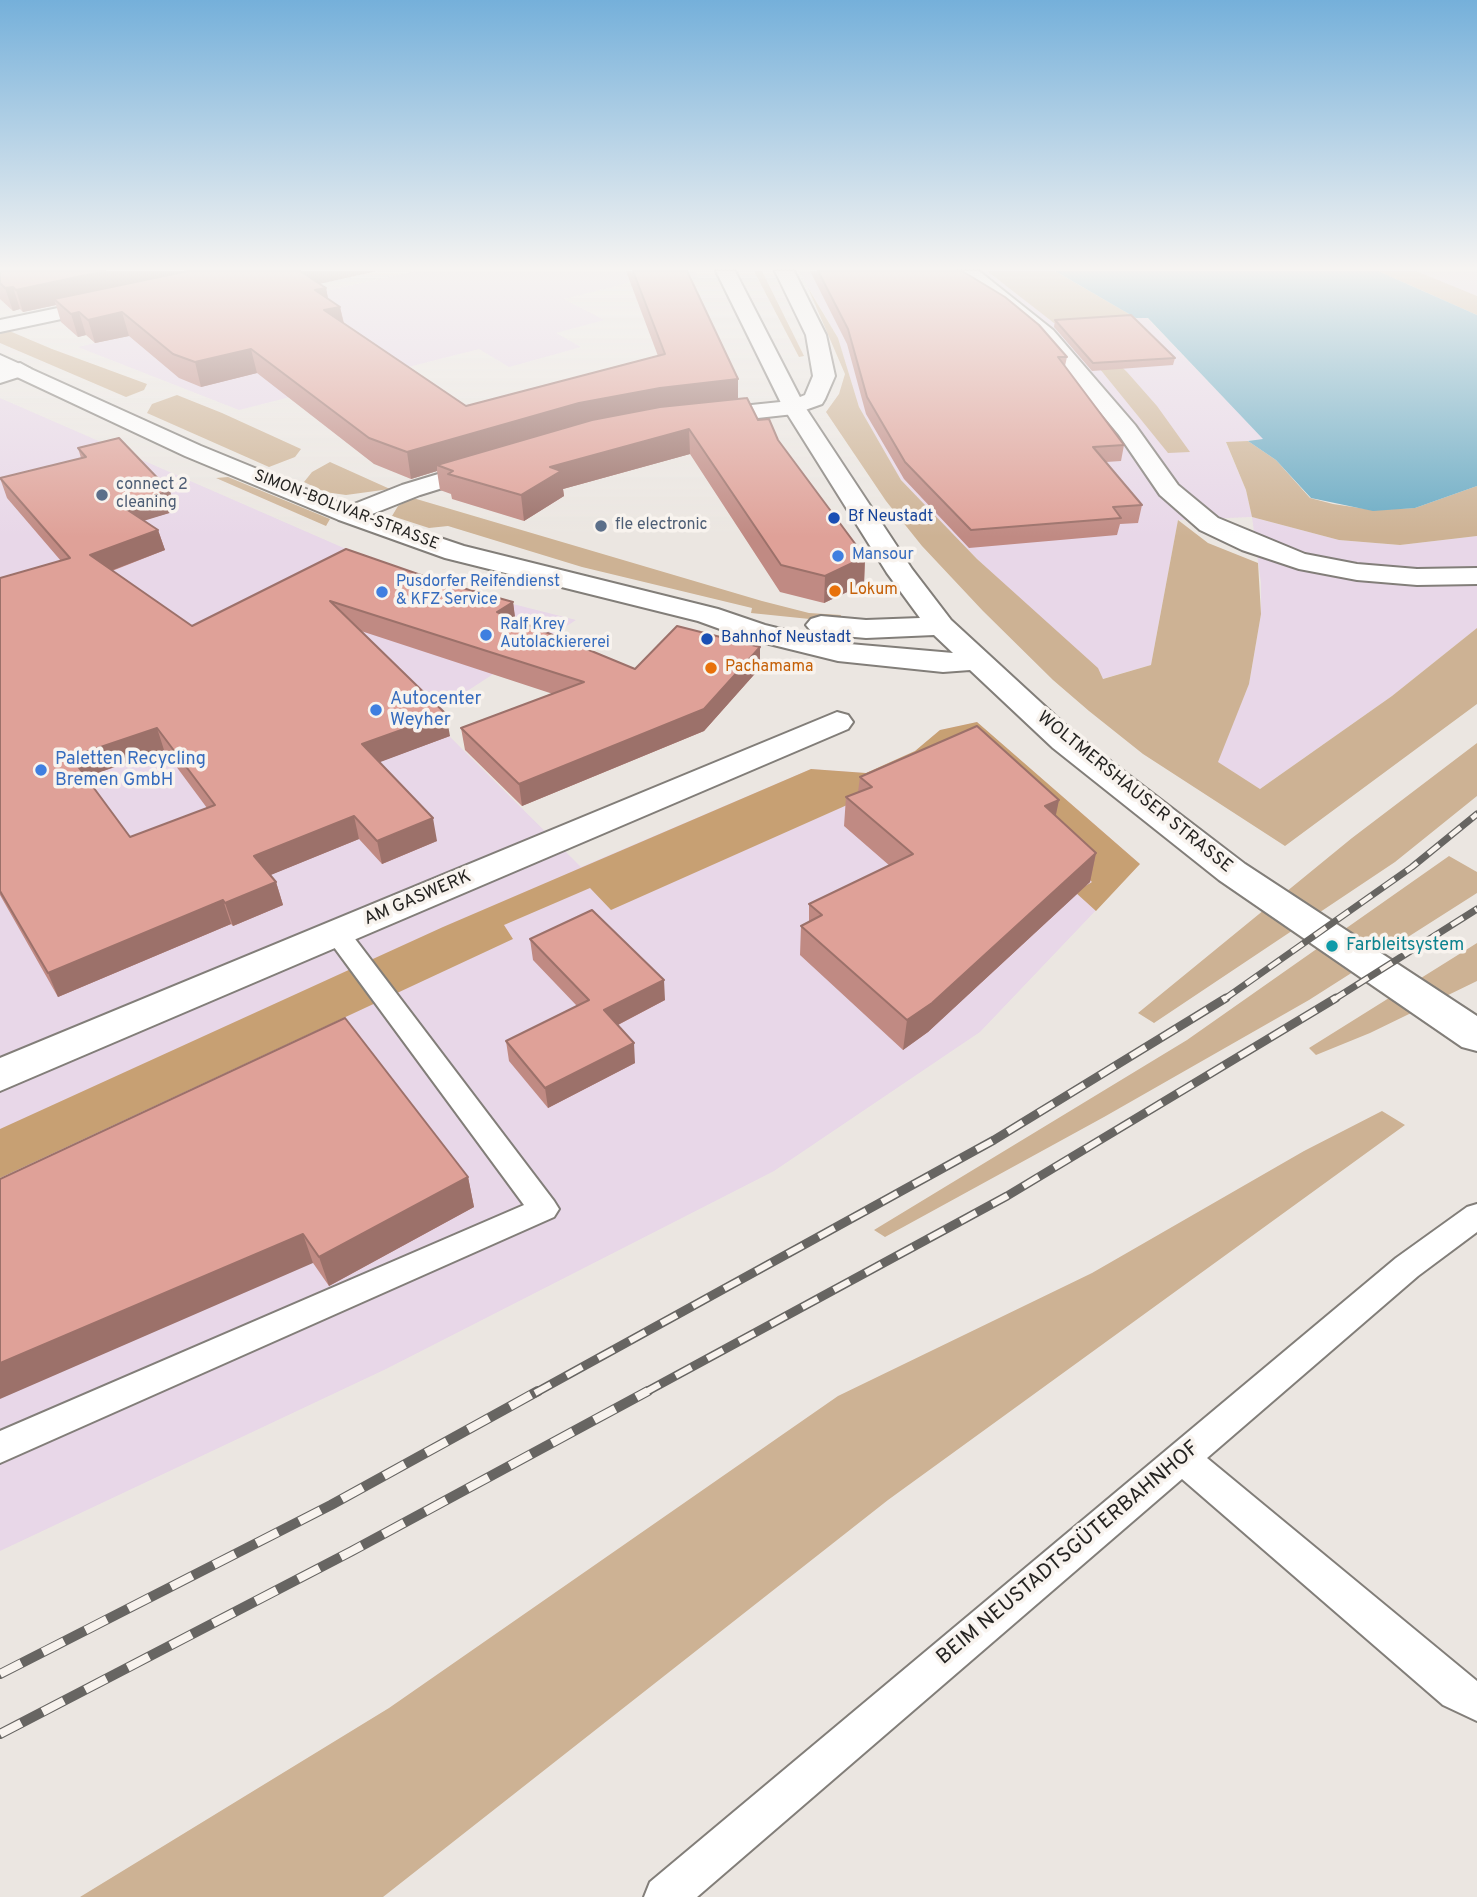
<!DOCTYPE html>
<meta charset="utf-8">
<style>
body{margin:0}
canvas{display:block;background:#ebe6e1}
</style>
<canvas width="1477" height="1897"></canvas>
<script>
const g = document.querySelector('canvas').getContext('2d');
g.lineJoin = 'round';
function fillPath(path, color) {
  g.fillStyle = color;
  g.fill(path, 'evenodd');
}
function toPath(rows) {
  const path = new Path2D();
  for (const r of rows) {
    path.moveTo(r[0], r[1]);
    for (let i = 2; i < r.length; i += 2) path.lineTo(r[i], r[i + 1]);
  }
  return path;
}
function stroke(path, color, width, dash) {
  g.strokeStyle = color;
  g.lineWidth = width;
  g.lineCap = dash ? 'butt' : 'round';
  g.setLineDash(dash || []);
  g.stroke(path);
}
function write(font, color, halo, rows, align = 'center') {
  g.font = font + ' Overpass,sans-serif';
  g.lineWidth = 7;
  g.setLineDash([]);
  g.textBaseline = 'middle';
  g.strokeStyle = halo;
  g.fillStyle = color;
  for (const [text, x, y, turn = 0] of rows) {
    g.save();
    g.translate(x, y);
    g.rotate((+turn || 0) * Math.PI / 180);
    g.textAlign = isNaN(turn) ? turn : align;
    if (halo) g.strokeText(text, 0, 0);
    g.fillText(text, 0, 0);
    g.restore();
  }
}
const industrial = toPath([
 [415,271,695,271,698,277,640,280,564,299,604,320,556,333,581,347,509,367,479,349,239,410,78,347],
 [799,271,987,271,1004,284,1072,320,1147,318,1264,439,1226,443,1246,490,1252,517,1339,540,1400,545,1477,536,1477,628,1392,696,1260,789,1217,762,1249,684,1261,614,1261,583,1252,517,1178,520,1151,665,1102,679,977,559,901,480,859,407,838,338],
 [1416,271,1477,271,1477,296,1463,291],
 [0,398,369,559,501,601,576,620,429,716,581,867,811,769,866,773,915,751,940,730,977,722,1140,864,980,1032,774,1171,386,1369,0,1551]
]);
const green = toPath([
 [754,271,762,271,804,356,799,357],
 [987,271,1055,271,1136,318,1054,323],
 [1378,271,1416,271,1477,296,1477,315],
 [808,288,838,338,859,407,901,480,977,559,1098,668,1103,679,1151,665,1178,520,1208,543,1258,563,1261,614,1249,684,1218,762,1260,789,1392,696,1477,628,1477,704,1285,846,1143,754,1089,711,1053,680,983,611,922,546,886,501,826,412,839,394,845,374],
 [1078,325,1127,372,1157,406,1190,452,1168,453,1091,358],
 [7,330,52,349,147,384,144,390,126,397,0,343,0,334],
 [177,395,222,413,301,449,295,457,269,467,147,413,152,404],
 [1248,441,1276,460,1310,498,1333,504,1373,510,1415,508,1477,486,1477,536,1400,545,1339,540,1252,517,1246,490,1226,442],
 [330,462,390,489,346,495,325,492,304,482,312,472],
 [228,477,330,519,326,526,216,478],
 [413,498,762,601,809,613,841,615,839,622,751,613,752,608,582,567,448,526,429,528,392,516,398,506],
 [1477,743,1477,796,1395,862,1154,1023,1138,1013,1352,838],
 [1449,856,1477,872,1477,893,1309,1000,1104,1117,885,1237,874,1230,1187,1040],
 [1477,943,1477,981,1370,1033,1316,1055,1309,1048],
 [1382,1111,1405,1125,888,1500,383,1897,80,1897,389,1708,838,1396,1092,1273,1304,1151]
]);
const forest = toPath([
 [977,722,1140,864,1096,911,1075,892,1092,882,1047,839,973,749,611,910,590,888,504,925,513,939,0,1178,0,1129,443,927,811,769,866,773,915,751,940,730]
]);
const water = toPath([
 [1055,271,1378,271,1477,315,1477,486,1415,508,1373,511,1311,498,1276,460,1248,441,1263,439,1148,318,1136,318]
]);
const lane = toPath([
 [337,925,346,927,554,1201,559,1209,554,1217,0,1463,0,1431,524,1205,328,939,325,933,328,927,337,925],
 [1477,1204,1477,1232,1418,1276,1207,1458,1477,1681,1477,1721,1443,1705,1182,1479,697,1897,644,1897,650,1882,1396,1258,1467,1207,1477,1204]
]);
const street = toPath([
 [775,271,794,271,826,335,835,376,825,399,822,404,794,414,703,424,695,422,691,417,695,412,703,410,790,401,805,395,813,376,806,335,775,271],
 [957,271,979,271,1053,330,1135,425,1178,485,1218,518,1305,554,1357,564,1417,569,1477,568,1477,584,1417,585,1357,580,1299,569,1242,550,1200,530,1160,495,1119,435,1039,338,957,271],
 [111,297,118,299,121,303,118,307,0,332,0,320,111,297],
 [20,363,31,369,28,374,0,383,0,369,20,363],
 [488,459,497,461,500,466,497,471,420,495,357,520,339,520,335,515,339,510,402,485,488,459],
 [837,712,848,715,853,722,848,729,0,1091,0,1058,837,712]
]);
const secondary = toPath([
 [716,271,735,271,805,407,912,569,951,620,1075,734,1245,864,1477,1016,1477,1051,1462,1047,1219,880,1053,748,970,670,943,672,838,661,745,638,698,621,445,558,339,520,185,456,0,369,0,355,201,446,357,510,464,546,718,609,765,625,838,643,953,653,934,635,866,638,821,634,811,631,806,625,811,619,821,616,866,620,920,618,887,573,783,407,716,271]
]);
const railFar2 = toPath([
 [1223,1000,1412,867,1477,814],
 [1333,1000,1477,909]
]);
const railFar1 = toPath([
 [535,1393,994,1140,1226,998],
 [644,1393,1007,1196,1336,998]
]);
const rail = toPath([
 [0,1674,331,1505,538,1391],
 [0,1734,352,1551,648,1391]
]);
const wall = toPath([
 [0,271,320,284,326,288,328,299,340,307,344,323,466,406,658,356,626,271,687,271,738,399,778,440,865,557,864,584,824,603,780,592,690,454,563,489,564,496,524,521,452,499,451,494,440,490,437,471,411,479,374,464,257,373,201,387,179,378,129,336,95,343,86,335,78,337,61,322,56,305,23,312,20,309,13,311,0,299],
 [810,271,962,271,1067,357,1065,366,1124,445,1121,461,1106,462,1142,505,1138,523,1120,524,1117,535,969,548,904,479,866,414,847,344],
 [1055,320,1175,358,1173,365,1092,371,1054,327],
 [78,448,170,491,176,511,144,520,158,530,165,550,112,571,192,626,441,582,513,602,515,620,635,669,760,647,760,668,704,731,522,806,465,750,461,728,553,694,361,631,450,736,379,762,437,841,382,864,359,839,270,875,276,882,283,905,233,926,231,924,58,997,0,895,0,578,61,561,7,498,0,478,81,458],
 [164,750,207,808,130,837,86,777],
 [860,777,1059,800,1055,816,1096,853,1090,882,928,1032,903,1050,800,955,801,926,809,922,809,904,890,866,844,826,846,797,858,792],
 [530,939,665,1000,618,1025,635,1063,548,1108,509,1061,506,1041,577,1006,533,960],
 [468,1177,474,1207,329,1286,313,1263,0,1179]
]);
const shadedWall = toPath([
 [105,271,217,271,54,299,56,305,23,312,16,290],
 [293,271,377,271,297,289],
 [13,287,20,309,13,311,5,288],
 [326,288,330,309,340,307,345,330,329,334,315,290],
 [79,312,86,335,78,337,71,314],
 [122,312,129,336,95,343,88,320],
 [251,349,257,373,201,387,195,362],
 [738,379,738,404,437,465,437,471,411,479,407,452,579,403,660,388],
 [689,429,690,454,563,489,564,496,524,521,521,495,550,467],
 [170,491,176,511,127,526,120,505],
 [158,530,165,550,97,576,90,555],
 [865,557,864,584,824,603,825,576],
 [513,602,516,624,497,612],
 [760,647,760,668,704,731,522,806,519,784],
 [446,714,450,736,367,767,362,744],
 [157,728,164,750,80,779,71,757],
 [1059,800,1053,829,1045,806],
 [354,816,359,839,261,879,254,856],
 [433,818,437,841,382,864,377,841],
 [1096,853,1090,882,928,1032,903,1050,907,1020],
 [276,882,283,905,233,926,225,903],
 [223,900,231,924,58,997,48,973],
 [664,980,665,1000,606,1031,604,1010],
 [634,1043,635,1063,548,1108,545,1088],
 [468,1177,474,1207,329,1286,319,1257],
 [303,1234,313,1263,0,1399,0,1363]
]);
const building = toPath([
 [0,271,105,271,16,290,13,287,5,288,0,283,0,271],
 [188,271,300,271,326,288,315,290,340,307,324,310,466,406,665,354,633,271,687,271,738,379,660,388,579,403,407,452,369,438,251,349,195,362,173,354,122,312,88,320,79,312,71,314,54,299,188,271],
 [818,271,962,271,1005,297,1039,325,1067,357,1058,357,1124,445,1093,447,1142,505,1113,507,1121,518,971,530,905,462,867,397,848,329,818,271],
 [1131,315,1175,358,1093,363,1055,320,1131,315],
 [747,398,758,420,769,419,778,440,865,557,825,576,781,565,689,429,550,467,561,471,521,495,448,474,453,471,437,465,592,420,660,407,747,398],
 [119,438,170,491,120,505,158,530,90,555,192,626,346,549,441,582,513,602,497,612,635,669,677,626,760,647,704,709,519,784,461,728,584,682,330,601,446,714,362,744,433,818,377,841,354,816,254,856,276,882,225,903,223,900,48,973,0,891,0,578,70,558,0,478,86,457,78,448,119,438],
 [157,728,215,805,130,837,71,757,157,728],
 [977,726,1059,800,1045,806,1096,853,932,1003,907,1020,801,926,822,915,809,904,913,854,846,797,872,787,860,777,977,726],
 [592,910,664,980,604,1010,634,1043,545,1088,506,1041,589,1000,530,939,592,910],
 [345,1018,468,1177,319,1257,303,1234,0,1363,0,1179,345,1018]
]);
const markers = [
 [102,495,7,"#5c6f8a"],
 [834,518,7,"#1a4fb4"],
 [601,526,7,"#5c6f8a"],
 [838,556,7,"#3f7fe0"],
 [835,591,7,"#e8710a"],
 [382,592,7,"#3f7fe0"],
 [486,635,7,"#3f7fe0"],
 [707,639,7,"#1a4fb4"],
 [711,668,7,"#e8710a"],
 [376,710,7,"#3f7fe0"],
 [41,770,7,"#3f7fe0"],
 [1332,946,7,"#0f9aa8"]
];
const farServicenames = [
 ["connect 2",116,486],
 ["cleaning",116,504],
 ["fle electronic",615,526]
];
const farStreetnames = [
 ["SIMON-BOLIVAR-STRASSE",346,511,21]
];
const farTransitnames = [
 ["Bf Neustadt",848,518],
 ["Bahnhof Neustadt",721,639]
];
const farShopnames = [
 ["Mansour",852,556],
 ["Pusdorfer Reifendienst",396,583],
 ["& KFZ Service",396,601],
 ["Ralf Krey",500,626],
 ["Autolackiererei",500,644]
];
const farFoodnames = [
 ["Lokum",849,591],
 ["Pachamama",725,668]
];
const shopNames = [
 ["Autocenter",390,700],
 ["Weyher",390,721],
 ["Paletten Recycling",55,760],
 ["Bremen GmbH",55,781]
];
const streetNames = [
 ["WOLTMERSHAUSER STRASSE",1134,793,39],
 ["AM GASWERK",418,899,-23]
];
const cultureNames = [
 ["Farbleitsystem",1346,946]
];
const nearStreetnames = [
 ["BEIM NEUSTADTSGÜTERBAHNHOF",1069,1554,-40]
];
fillPath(industrial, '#e8d7e8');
fillPath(green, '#cdb294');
fillPath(forest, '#c7a073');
fillPath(water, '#6aabc4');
stroke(lane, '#827e79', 4);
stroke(street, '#827e79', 4);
stroke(secondary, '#827e79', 4);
fillPath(lane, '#fff');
fillPath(street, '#fff');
fillPath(secondary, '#fff');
stroke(railFar2, '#676562', 7);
stroke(railFar1, '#676562', 9);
stroke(rail, '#676562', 10);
stroke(railFar2, '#f8f3ee', 4.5, [14]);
stroke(railFar1, '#f8f3ee', 6, [18]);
stroke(rail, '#f8f3ee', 8, [24]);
fillPath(wall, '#c08a83');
fillPath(shadedWall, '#9c716a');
fillPath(building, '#dfa198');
stroke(building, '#9c716a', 2);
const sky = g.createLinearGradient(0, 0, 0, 537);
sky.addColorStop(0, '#75b0da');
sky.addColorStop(0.5, '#f6f4f2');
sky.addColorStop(1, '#f6f4f200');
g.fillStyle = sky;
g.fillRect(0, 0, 1477, 537);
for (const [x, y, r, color] of markers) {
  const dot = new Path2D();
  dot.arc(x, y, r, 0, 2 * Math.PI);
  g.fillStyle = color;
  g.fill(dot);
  stroke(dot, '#f8f3ee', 2.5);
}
write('16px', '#4e5e75', '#f8f3ee', farServicenames, 'left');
write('16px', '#252422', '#f8f3ee', farStreetnames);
write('16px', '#164399', '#f8f3ee', farTransitnames, 'left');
write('16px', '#366cbe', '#f8f3ee', farShopnames, 'left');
write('16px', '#c56008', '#f8f3ee', farFoodnames, 'left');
write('18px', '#366cbe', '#f8f3ee', shopNames, 'left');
write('18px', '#252422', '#f8f3ee', streetNames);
write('18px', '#0d838f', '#f8f3ee', cultureNames, 'left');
write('21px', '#252422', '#f8f3ee', nearStreetnames);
</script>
